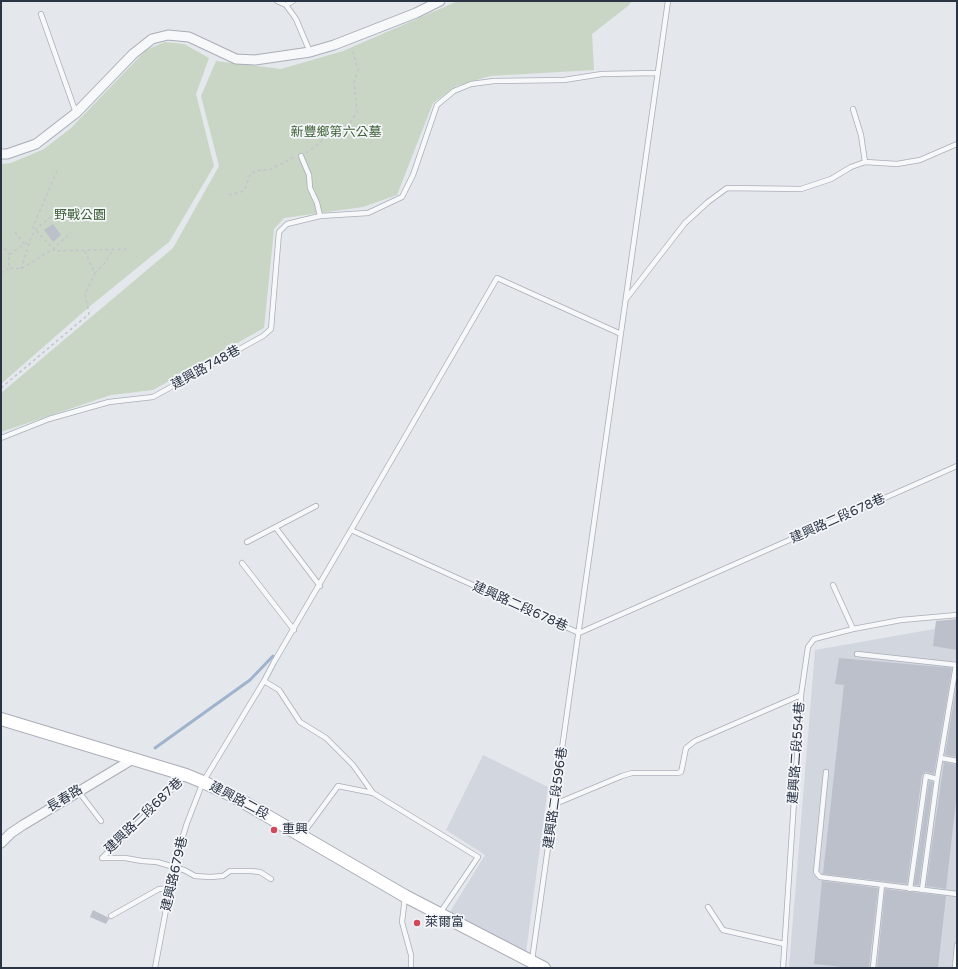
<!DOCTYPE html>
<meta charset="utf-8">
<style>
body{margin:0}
#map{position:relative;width:958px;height:969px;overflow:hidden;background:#e4e7ec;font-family:"Varela Round",sans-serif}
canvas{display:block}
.frame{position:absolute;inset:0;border:2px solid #2b3445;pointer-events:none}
</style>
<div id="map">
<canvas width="958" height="969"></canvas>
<div class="frame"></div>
</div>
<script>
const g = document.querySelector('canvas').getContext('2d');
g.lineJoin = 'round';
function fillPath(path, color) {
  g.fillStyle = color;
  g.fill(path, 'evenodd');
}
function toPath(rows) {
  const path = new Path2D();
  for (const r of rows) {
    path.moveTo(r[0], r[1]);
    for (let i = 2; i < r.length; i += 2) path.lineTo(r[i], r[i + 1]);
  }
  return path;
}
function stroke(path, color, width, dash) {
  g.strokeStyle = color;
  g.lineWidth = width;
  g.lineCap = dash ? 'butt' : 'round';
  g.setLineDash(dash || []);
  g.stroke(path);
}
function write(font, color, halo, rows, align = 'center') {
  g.font = font + ' "Varela Round","Noto Sans TC",sans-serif';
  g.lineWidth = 3.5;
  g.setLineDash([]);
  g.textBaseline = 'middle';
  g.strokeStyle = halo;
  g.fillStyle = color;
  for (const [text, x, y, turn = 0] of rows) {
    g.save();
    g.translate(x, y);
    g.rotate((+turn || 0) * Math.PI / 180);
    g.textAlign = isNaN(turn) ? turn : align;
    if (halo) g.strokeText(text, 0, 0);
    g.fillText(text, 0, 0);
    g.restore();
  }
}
const built = toPath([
 [957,625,957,968,789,968,815,650],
 [483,755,548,787,526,952,450,912,485,855,446,830]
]);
const green = toPath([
 [458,1,632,1,628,6,592,34,594,70,490,76,456,86,433,103,397,195,363,207,284,218,274,229,264,328,153,390,111,395,1,432,1,393,173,248,219,166,201,96,216,61,281,69,343,51],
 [165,42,184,44,209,58,196,94,214,166,169,242,89,307,1,384,1,164,11,163,44,149,71,128,146,50]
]);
const stream = toPath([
 [155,748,250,680,273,656]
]);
const building = toPath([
 [53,224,61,235,53,242,44,230],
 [957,619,957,650,933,646,936,621],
 [839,658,952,668,934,774,925,772,922,775,907,884,823,874,844,685,835,684],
 [957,682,957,757,945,755],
 [944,762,957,765,957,792,946,889,926,886],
 [929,781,933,782,919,885,914,885],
 [822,881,878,888,869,968,852,968,814,964],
 [885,889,946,896,938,968,877,968],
 [93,910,107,917,109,919,106,924,90,917]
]);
const path = toPath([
 [306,153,315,147,328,134,350,123,357,112,354,82,358,70,352,48],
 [57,171,33,227,55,251,130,249],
 [229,195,244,191,251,173,261,170,269,170,295,157],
 [56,213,36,229,30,240,9,255,9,268,21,269,53,249,71,233],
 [15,232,24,244],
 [1,243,9,255],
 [85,251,90,263,95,273,105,263,113,249],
 [21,269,30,240],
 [1,273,9,268],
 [1,388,89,314,85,294,95,273]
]);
const lane = toPath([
 [277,1,286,5,296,19,310,52],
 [286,5,293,1],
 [41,14,76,113],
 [853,109,861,135,865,162],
 [301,156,309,175,310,188,317,203,320,216],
 [626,299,685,223,708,202,727,188,801,189,831,179,851,167,865,162,897,164,920,160,957,144],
 [1,438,49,419,109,402,153,397,263,336,271,329,279,232,287,224,320,216,368,213,402,197,413,175,437,105,454,91,471,84,494,81,564,80,602,74,658,73],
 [276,528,320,586],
 [351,530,497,278,621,334],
 [247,542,316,506],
 [242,563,294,630],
 [833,585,853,629],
 [857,654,957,665],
 [264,681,279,690,300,722,326,738,353,765,373,793,478,857,440,913],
 [941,758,957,761],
 [826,772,816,872,820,877,957,894],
 [79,792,101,821],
 [555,804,622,776,632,773,678,773,681,772,682,768,686,748,695,741,801,695],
 [302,835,338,786,373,793],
 [102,858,125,858,142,861,157,862,184,870,195,876,210,877,223,876,230,871,251,871,260,872,271,879],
 [102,858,185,776],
 [910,889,926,776,937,779],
 [922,890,937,779,956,665],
 [405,897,402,922,411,955,411,968],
 [708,907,723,930,784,944],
 [111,916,159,889,171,888],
 [532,960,668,1],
 [155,968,175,862,187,823,203,782,264,681,274,662,351,530,579,633,957,466],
 [783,968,801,695,808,647,814,639,853,629,901,620,957,615],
 [873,968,882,885],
 [955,968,957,945]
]);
const street = toPath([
 [1,154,7,154,36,144,76,113,133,54,152,39,168,35,189,37,236,59,255,60,310,52,334,45,416,13,440,1],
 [1,843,11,833,23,825,133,759]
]);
const secondary = toPath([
 [1,719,186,775,203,782,233,796,405,896,544,968]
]);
const markers = [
 [274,830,4,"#d1495b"],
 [417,923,4,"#d1495b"]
];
const parkNames = [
 ["新豐鄉第六公墓",336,133],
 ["野戰公園",80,216]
];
const streetNames = [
 ["建興路748巷",206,368,-29],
 ["建興路二段678巷",838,519,-24],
 ["建興路二段678巷",520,607,24],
 ["建興路二段554巷",797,753,-86],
 ["建興路二段596巷",556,798,-82],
 ["長春路",65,799,-31],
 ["建興路二段",239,801,28],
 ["建興路二段687巷",144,816,-44],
 ["建興路679巷",175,874,-77]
];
const poiNames = [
 ["重興",282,830],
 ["萊爾富",425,923]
];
fillPath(built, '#d2d6de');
fillPath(green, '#c9d6c5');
stroke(stream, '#9fb4cc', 3);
fillPath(building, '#bbc0ca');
stroke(lane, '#a9aeb7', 6);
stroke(street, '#a9aeb7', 11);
stroke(secondary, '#a9aeb7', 14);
stroke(path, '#c2c5cb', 1.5, [3, 3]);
stroke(lane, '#f7f8fa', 4.5);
stroke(street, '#f7f8fa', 9);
stroke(secondary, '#fff', 12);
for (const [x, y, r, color] of markers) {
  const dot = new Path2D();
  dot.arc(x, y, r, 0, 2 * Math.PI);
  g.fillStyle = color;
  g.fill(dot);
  stroke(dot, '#f4f6f9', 1.5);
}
write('13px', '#3f6138', '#f4f6f9', parkNames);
write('13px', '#2b3445', '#f4f6f9', streetNames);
write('13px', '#2b3445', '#f4f6f9', poiNames, 'left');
</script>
